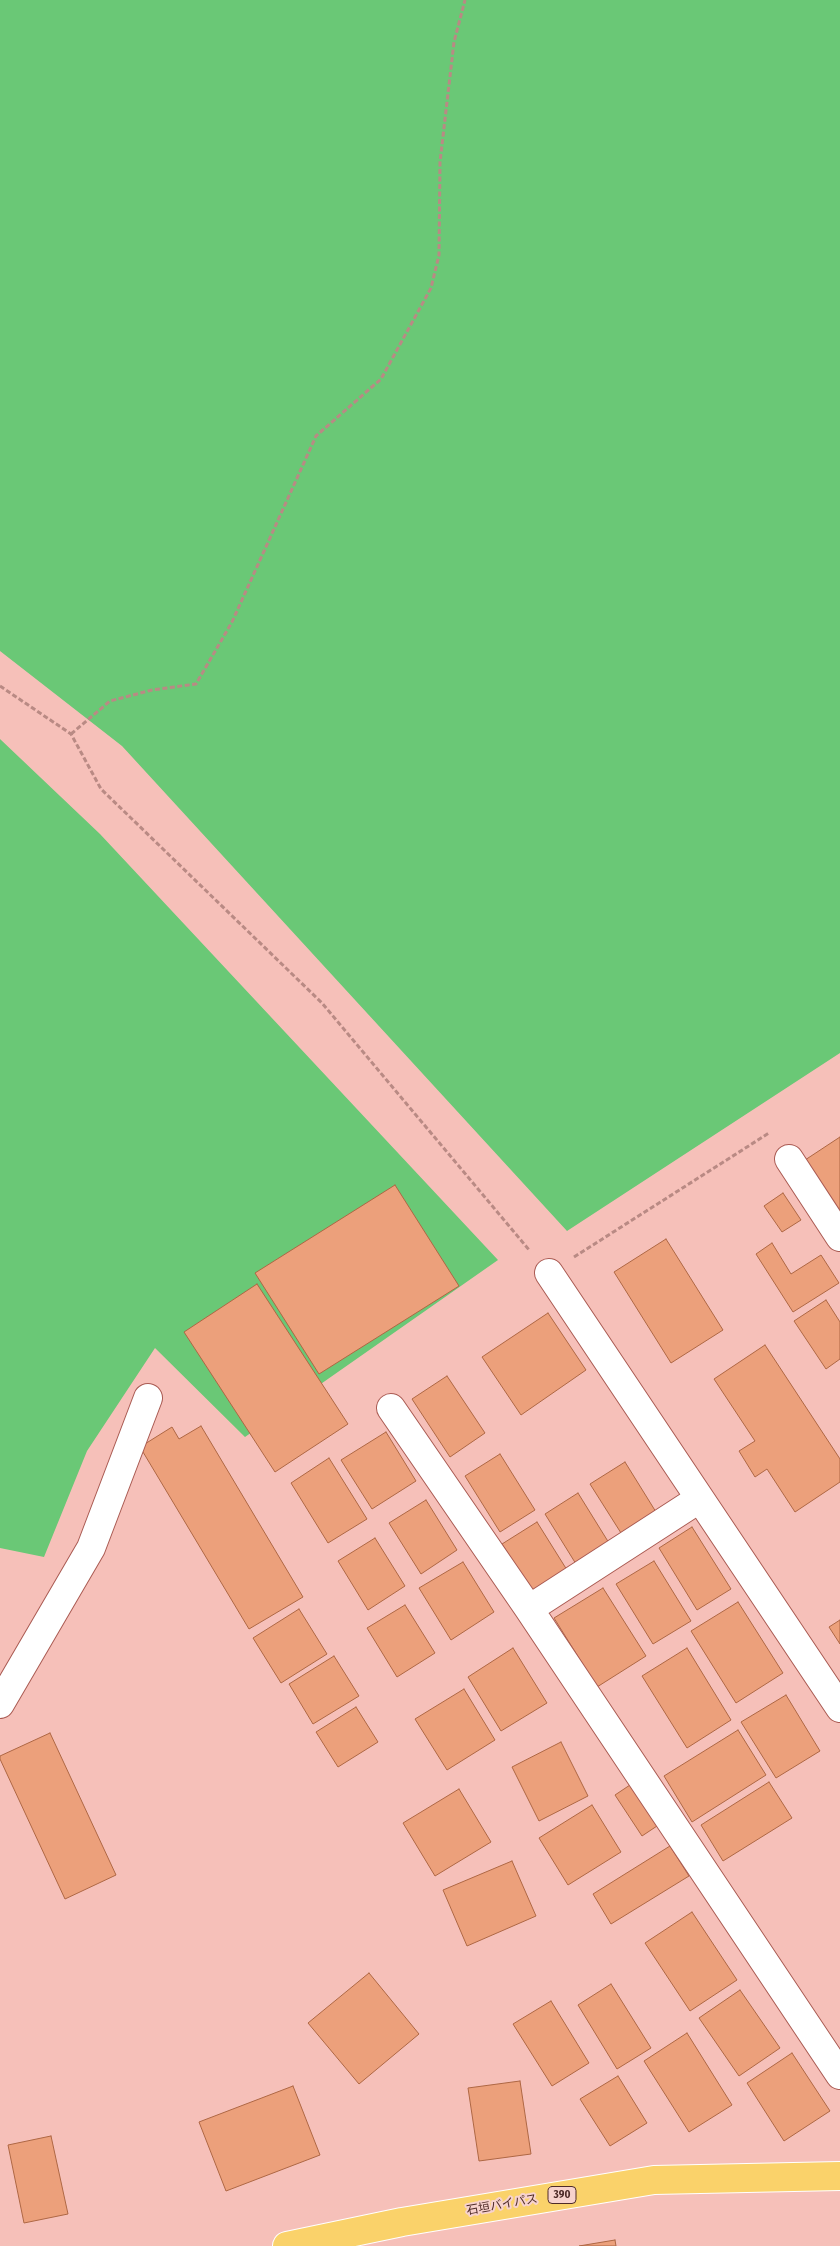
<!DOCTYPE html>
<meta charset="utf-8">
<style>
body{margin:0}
canvas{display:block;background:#f6c0b9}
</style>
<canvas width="840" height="2246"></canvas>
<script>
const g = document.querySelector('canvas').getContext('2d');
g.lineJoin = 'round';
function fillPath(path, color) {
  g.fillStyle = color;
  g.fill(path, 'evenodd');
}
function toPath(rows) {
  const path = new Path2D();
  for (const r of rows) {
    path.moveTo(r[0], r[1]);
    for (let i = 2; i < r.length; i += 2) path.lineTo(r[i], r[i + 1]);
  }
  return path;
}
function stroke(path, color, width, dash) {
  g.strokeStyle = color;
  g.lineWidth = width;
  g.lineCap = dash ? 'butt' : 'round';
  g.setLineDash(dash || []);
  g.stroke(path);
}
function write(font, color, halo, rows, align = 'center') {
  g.font = font + ' "Fira Sans Condensed","Noto Sans JP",sans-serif';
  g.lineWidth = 4;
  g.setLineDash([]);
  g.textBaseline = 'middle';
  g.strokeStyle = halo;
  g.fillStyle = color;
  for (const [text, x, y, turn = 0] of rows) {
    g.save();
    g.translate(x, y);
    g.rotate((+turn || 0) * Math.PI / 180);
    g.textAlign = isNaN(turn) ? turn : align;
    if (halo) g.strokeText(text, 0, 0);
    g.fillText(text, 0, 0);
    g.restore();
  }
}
const green = toPath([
 [0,0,840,0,840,1053,567,1231,122,746,0,651],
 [0,739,100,834,498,1260,245,1437,155,1348,87,1451,44,1557,0,1548]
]);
const building = toPath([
 [840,1137,840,1221,802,1162,840,1137],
 [395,1185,459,1286,319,1374,255,1273,395,1185],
 [783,1193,801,1220,782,1232,764,1206,783,1193],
 [666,1239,723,1330,671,1363,614,1272,666,1239],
 [772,1243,791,1274,821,1255,839,1283,793,1312,756,1254,772,1243],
 [257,1284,348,1424,275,1472,184,1332,257,1284],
 [826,1300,840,1322,840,1359,826,1369,794,1321,826,1300],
 [548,1313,586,1370,521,1415,482,1357,548,1313],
 [765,1345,840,1459,840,1482,795,1512,767,1469,755,1477,739,1451,755,1441,714,1379,765,1345],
 [447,1376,485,1433,450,1457,412,1399,447,1376],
 [201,1426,303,1597,249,1629,140,1447,172,1427,179,1439,201,1426],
 [386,1432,416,1481,372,1509,341,1460,386,1432],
 [500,1454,535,1510,500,1532,465,1476,500,1454],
 [329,1458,367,1519,328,1543,291,1483,329,1458],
 [625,1462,656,1512,621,1533,590,1484,625,1462],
 [578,1493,609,1543,576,1564,545,1514,578,1493],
 [426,1500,457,1550,421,1574,389,1523,426,1500],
 [537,1522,567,1570,532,1592,502,1544,537,1522],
 [692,1527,731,1589,697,1610,659,1548,692,1527],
 [375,1538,405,1586,368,1610,338,1561,375,1538],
 [654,1561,691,1621,653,1644,616,1584,654,1561],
 [463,1562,494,1612,451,1640,419,1588,463,1562],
 [603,1588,646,1656,597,1687,554,1618,603,1588],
 [738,1602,783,1673,736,1703,691,1631,738,1602],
 [405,1605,435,1653,397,1677,367,1628,405,1605],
 [299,1609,327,1654,281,1683,253,1638,299,1609],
 [840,1620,840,1644,829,1627,840,1620],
 [513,1648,547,1703,501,1731,468,1677,513,1648],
 [687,1648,731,1720,687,1748,642,1676,687,1648],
 [334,1656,359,1696,313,1724,289,1684,334,1656],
 [464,1689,495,1740,447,1770,415,1719,464,1689],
 [786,1695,820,1751,776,1778,741,1722,786,1695],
 [356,1707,378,1742,338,1767,316,1732,356,1707],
 [738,1730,766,1775,692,1822,664,1776,738,1730],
 [50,1733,116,1875,65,1899,0,1759,0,1756,50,1733],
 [561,1742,588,1796,539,1821,512,1767,561,1742],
 [769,1782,792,1818,723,1861,701,1825,769,1782],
 [633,1783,660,1824,642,1836,615,1795,633,1783],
 [459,1789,491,1842,435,1876,403,1823,459,1789],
 [592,1805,621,1852,568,1885,539,1838,592,1805],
 [670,1846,689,1876,611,1924,593,1894,670,1846],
 [512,1861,536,1916,467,1946,443,1890,512,1861],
 [692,1912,737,1980,690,2011,645,1943,692,1912],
 [369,1973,419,2034,359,2084,308,2023,369,1973],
 [611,1984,651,2048,617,2069,578,2005,611,1984],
 [740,1990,780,2048,739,2076,699,2018,740,1990],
 [551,2001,589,2063,552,2086,513,2024,551,2001],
 [687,2033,732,2105,689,2132,644,2061,687,2033],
 [792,2053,830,2111,784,2141,747,2083,792,2053],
 [618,2076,647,2123,610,2146,580,2099,618,2076],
 [520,2081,531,2154,479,2161,468,2088,520,2081],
 [293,2086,320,2155,226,2191,199,2122,293,2086],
 [51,2136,68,2214,24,2223,8,2145,51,2136],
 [615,2240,616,2246,579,2246,615,2240]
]);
const path = toPath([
 [0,686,71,734,101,789,322,1003,530,1251],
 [71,734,110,701,152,690,196,684,232,622,316,436,381,379,431,288,439,255,440,162,454,42,465,0],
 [574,1257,769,1133]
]);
const minor = toPath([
 [789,1159,840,1237],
 [549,1273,840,1708],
 [391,1408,529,1609,840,2075],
 [529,1609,699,1499],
 [0,1704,91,1548,148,1398]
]);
const trunk = toPath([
 [287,2246,402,2222,654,2180,840,2176]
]);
const shields = [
 [562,2195,28]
];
const shieldNames = [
 ["390",562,2195]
];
const streetNames = [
 ["石垣バイパス",502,2205,-10]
];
fillPath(green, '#6ac876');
fillPath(building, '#eca07b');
stroke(building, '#ae6744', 1);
stroke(minor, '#aa5b53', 30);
stroke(trunk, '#fff', 30);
stroke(path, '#b98a84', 3, [5, 2.5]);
stroke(minor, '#fff', 28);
stroke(trunk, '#fad26a', 28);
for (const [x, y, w] of shields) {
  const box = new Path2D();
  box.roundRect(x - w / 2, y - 8.5, w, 17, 4);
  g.fillStyle = '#f7d2cd';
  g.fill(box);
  stroke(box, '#4e2b28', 1);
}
write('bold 11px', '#4e2b28', null, shieldNames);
write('12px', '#4e2b28', '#f7d2cd', streetNames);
</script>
